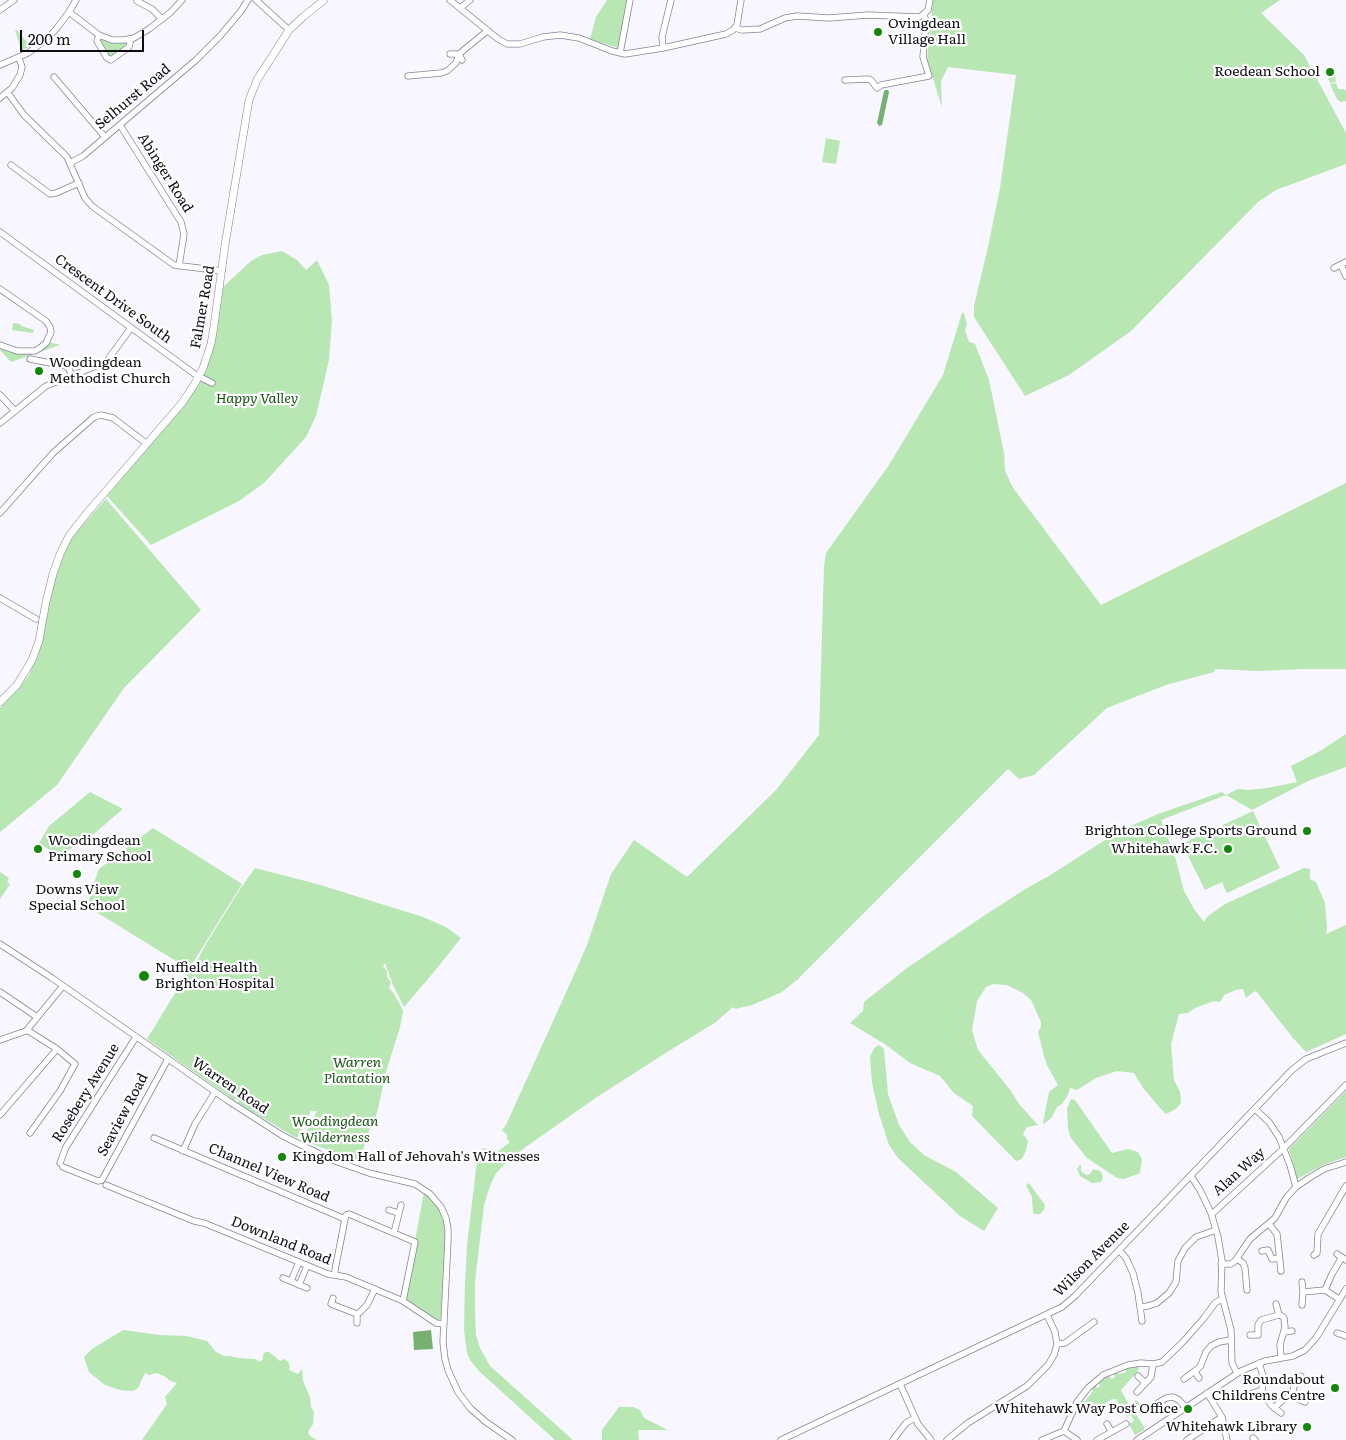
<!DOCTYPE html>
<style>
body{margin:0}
#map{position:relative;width:1346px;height:1440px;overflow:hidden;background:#f8f6ff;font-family:Literata,serif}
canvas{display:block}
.scale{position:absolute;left:20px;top:30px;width:124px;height:22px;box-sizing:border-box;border:2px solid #0d0c12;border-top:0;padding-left:6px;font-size:15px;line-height:18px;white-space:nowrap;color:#0d0c12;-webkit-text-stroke:4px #fff;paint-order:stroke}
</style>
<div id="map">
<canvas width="1346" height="1440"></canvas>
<div class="scale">200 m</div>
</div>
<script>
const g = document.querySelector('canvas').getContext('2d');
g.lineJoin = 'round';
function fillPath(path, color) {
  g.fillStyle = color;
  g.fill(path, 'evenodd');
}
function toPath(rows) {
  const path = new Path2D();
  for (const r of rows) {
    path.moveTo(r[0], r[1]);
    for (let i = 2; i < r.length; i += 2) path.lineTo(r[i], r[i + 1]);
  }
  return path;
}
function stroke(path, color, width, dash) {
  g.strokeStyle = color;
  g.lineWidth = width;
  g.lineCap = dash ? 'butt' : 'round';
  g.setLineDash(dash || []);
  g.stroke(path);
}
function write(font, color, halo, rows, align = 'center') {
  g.font = font + ' Literata,serif';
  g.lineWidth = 4.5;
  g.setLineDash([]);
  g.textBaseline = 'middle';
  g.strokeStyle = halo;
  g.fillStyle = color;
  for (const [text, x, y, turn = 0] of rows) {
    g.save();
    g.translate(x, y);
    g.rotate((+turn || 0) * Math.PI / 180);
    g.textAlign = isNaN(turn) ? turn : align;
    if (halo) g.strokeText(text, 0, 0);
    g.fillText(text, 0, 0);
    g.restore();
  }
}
const green = toPath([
 [607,0,627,0,618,48,590,39,596,17],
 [933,0,1280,0,1261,13,1304,55,1346,133,1346,164,1276,190,1258,202,1131,331,1069,375,1025,396,974,317,974,306,988,247,1000,188,1016,75,948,67,941,81,942,107,927,60],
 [17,30,30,46,22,51,15,31],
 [99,38,106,41,119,43,128,42,129,44,109,58,98,41],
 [1334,67,1336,82,1330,83,1324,70],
 [1336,83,1338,89,1342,89,1346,90,1346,101,1340,102,1337,99,1330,84],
 [826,138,840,141,836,164,822,162],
 [282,251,297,260,306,270,317,260,329,285,332,320,329,360,316,416,306,437,264,483,239,501,151,545,107,496,177,413,198,384,207,365,219,316,223,287,251,261,262,255],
 [962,313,964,313,967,325,965,330,969,342,975,344,989,380,1004,453,1005,471,1013,488,1101,605,1346,483,1346,669,1303,669,1259,671,1215,669,1214,672,1166,685,1107,708,1034,775,1019,779,1008,769,798,979,782,992,752,1005,735,1009,733,1007,716,1022,664,1054,597,1097,527,1146,506,1163,496,1173,490,1186,484,1205,475,1282,475,1312,476,1335,480,1348,490,1366,573,1440,555,1440,480,1372,470,1360,467,1353,464,1330,465,1283,467,1245,477,1161,483,1148,496,1153,510,1142,507,1139,507,1135,502,1130,506,1125,573,977,587,945,611,874,634,840,687,877,776,790,819,735,824,566,826,553,889,465,943,375],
 [13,323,20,324,21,326,34,330,33,333,12,330],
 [49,342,60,345,11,362,0,350,0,347,29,353],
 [106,499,201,610,124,688,57,785,0,832,0,708,22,684,29,675,37,656,52,588,63,553,70,539],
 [1346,734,1346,767,1308,781,1252,810,1226,795,1161,820,1176,860,1184,891,1194,909,1204,922,1208,916,1225,904,1304,868,1310,869,1310,879,1316,882,1325,903,1327,928,1326,934,1346,925,1346,1034,1306,1052,1293,1038,1256,991,1252,993,1246,998,1243,989,1236,990,1224,995,1220,1002,1214,1001,1195,1008,1188,1013,1179,1014,1171,1044,1174,1080,1180,1092,1181,1103,1176,1109,1166,1114,1161,1109,1143,1088,1134,1073,1117,1071,1096,1078,1077,1090,1070,1088,1068,1095,1062,1104,1057,1107,1052,1117,1044,1124,1043,1123,1049,1092,1058,1085,1047,1065,1044,1056,1038,1032,1041,1027,1041,1022,1031,1000,1023,993,1007,985,993,984,986,987,977,1001,972,1030,978,1050,1011,1091,1019,1104,1038,1125,1027,1127,1023,1134,1028,1141,1026,1150,1022,1159,1016,1161,972,1116,973,1106,954,1093,940,1076,910,1063,886,1045,850,1023,863,1011,864,1002,907,968,982,917,1027,888,1049,876,1119,831,1158,814,1222,792,1226,795,1238,789,1248,790,1267,788,1297,782,1291,766,1320,751],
 [90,792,123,809,82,844,80,841,61,857,39,843,49,826],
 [1253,811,1280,868,1227,893,1222,882,1205,890,1182,844],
 [153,828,242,884,189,969,88,907,90,894,99,869],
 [255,868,317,884,423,917,446,927,461,938,433,973,404,1007,393,985,385,963,383,966,387,971,387,977,391,982,389,988,394,994,402,1008,403,1012,400,1027,386,1072,377,1113,374,1120,372,1122,359,1162,302,1140,317,1111,311,1111,297,1138,293,1136,238,1103,239,1101,236,1099,234,1100,147,1039,182,982,195,965,206,944,240,889],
 [0,872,9,878,7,882,10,884,0,899],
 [879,1045,884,1049,888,1094,899,1125,910,1142,924,1155,956,1172,998,1208,984,1231,960,1216,898,1158,889,1145,879,1114,872,1083,870,1057,874,1048],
 [1346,1091,1346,1157,1323,1165,1297,1179,1289,1149],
 [1071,1099,1075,1100,1112,1153,1128,1149,1138,1152,1142,1159,1140,1173,1124,1179,1117,1178,1087,1158,1071,1138,1068,1129,1067,1109],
 [1080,1165,1081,1165,1081,1171,1086,1175,1090,1174,1093,1169,1100,1171,1103,1176,1101,1182,1092,1183,1080,1176,1077,1169],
 [1029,1183,1045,1205,1044,1210,1040,1214,1034,1214,1033,1212,1032,1197,1026,1185],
 [424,1192,436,1205,440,1212,444,1223,446,1238,441,1317,439,1323,404,1300],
 [123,1330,160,1335,186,1336,207,1341,216,1352,224,1356,230,1356,238,1358,255,1359,260,1362,263,1359,263,1355,265,1352,269,1352,280,1361,284,1359,288,1362,290,1366,289,1370,298,1374,302,1369,303,1381,310,1397,311,1407,314,1412,313,1424,308,1432,310,1436,317,1440,142,1440,167,1404,165,1397,177,1383,169,1380,166,1377,159,1374,156,1373,149,1375,145,1373,138,1388,133,1391,120,1390,105,1385,89,1372,84,1357,92,1349],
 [1136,1365,1139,1368,1137,1372,1121,1390,1129,1405,1131,1405,1136,1400,1143,1407,1136,1414,1144,1427,1144,1430,1135,1435,1129,1424,1134,1421,1131,1415,1127,1417,1116,1399,1112,1399,1106,1403,1101,1410,1100,1408,1098,1410,1092,1403,1077,1411,1076,1409,1081,1401,1085,1401,1093,1391,1090,1388,1094,1385,1098,1388,1100,1386,1098,1382,1102,1378,1109,1376,1112,1379,1115,1377,1114,1373,1116,1371,1118,1374,1126,1372,1125,1368],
 [619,1407,633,1407,640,1410,644,1418,668,1430,638,1430,639,1440,602,1440,602,1430]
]);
const water = toPath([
 [885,90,888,90,889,92,882,125,879,126,877,123,884,91],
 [431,1330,433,1349,414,1350,413,1332]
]);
const minor = toPath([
 [256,0,289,30],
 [450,0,498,39,507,44,520,44,543,37,560,35,579,38,612,51,625,54,663,48,726,34,733,30,737,25,741,0],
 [137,1,152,9,162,19],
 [460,8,470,0],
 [0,10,14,0],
 [69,12,99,35,112,40,124,40,134,38,149,29,171,12,182,0],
 [735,28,742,30,760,29,785,18,797,16,829,18,868,15,919,17,924,14,928,10,930,0],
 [99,35,97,41,107,58,111,60,129,47,130,43,130,39],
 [663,48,662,37,671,0],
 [620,53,630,0],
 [450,54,459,54,462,60],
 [0,65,28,53,48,38,57,28,69,12,76,0],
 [408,76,441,73,447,71,456,63,459,54,487,31],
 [54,77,105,137],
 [845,80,868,79,871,80,877,88,881,85,929,76,923,57,926,22,924,14],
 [8,93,24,115,67,157,85,198,92,206,174,265,222,271],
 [0,98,12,88,20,75,22,67,19,58],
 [120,125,181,222,184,234,179,266],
 [70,163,83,156,196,60,220,36,241,11,248,0],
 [11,165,50,194,56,193,79,183],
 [0,232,196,375,212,383],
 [1341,265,1346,276],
 [1334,268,1346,262],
 [0,289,46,321,50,327,51,332,46,343,40,348,35,351,17,351,0,345],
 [30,359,66,366,69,369,72,376],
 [0,395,15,411],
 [0,423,46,386,106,362,131,328],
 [0,513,53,453,94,417,101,415,113,418,147,444],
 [0,598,36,619],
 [0,944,52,978,227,1100,283,1136,332,1160,369,1173,415,1184,430,1194,441,1207,446,1218,448,1229,448,1240,443,1342,445,1359,448,1370,458,1392,470,1408,486,1422,512,1440],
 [0,992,37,1017],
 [27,1030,57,1049,75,1064,60,1091,30,1133],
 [0,1040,26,1031,63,986],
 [1255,1109,1269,1122,1279,1137,1290,1165,1296,1187],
 [0,1115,57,1049],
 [154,1138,345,1219],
 [183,1151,195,1124,215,1092],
 [60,1163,66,1147,136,1037],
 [63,1167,98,1181,102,1180,168,1059],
 [1191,1176,1200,1190,1211,1213,1218,1237,1222,1261,1221,1292,1231,1330,1232,1363,1237,1373],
 [106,1185,194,1221,204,1223,328,1274,346,1277,403,1301,436,1323,443,1324],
 [389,1210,398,1213],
 [1211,1213,1213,1213,1284,1148,1346,1085],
 [345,1219,346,1215,349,1214,415,1242,403,1301],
 [1269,1224,1277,1234,1281,1271],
 [394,1233,401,1205],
 [1119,1250,1126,1258,1133,1273,1138,1293,1142,1321],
 [1262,1251,1268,1250,1272,1259,1279,1258],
 [1337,1254,1346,1260],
 [1314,1255,1317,1253,1318,1234,1346,1186],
 [1237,1259,1243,1263,1245,1268,1247,1290],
 [1221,1264,1231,1264,1235,1261,1250,1239,1275,1218,1286,1198,1296,1187,1309,1178,1324,1169,1346,1162],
 [335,1275,335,1270,345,1219],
 [283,1278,307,1288],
 [291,1281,299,1262],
 [1302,1282,1303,1292],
 [299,1285,307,1266],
 [1325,1290,1332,1274,1342,1257],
 [333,1298,331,1304,357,1314,360,1312,367,1305,375,1289],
 [1276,1304,1279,1315],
 [1302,1305,1303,1292,1325,1290,1339,1299],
 [1140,1307,1148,1306,1157,1303,1169,1293,1176,1282,1178,1261,1185,1248,1196,1237,1216,1230],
 [357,1314,357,1323],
 [1284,1332,1292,1331],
 [1337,1333,1346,1336],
 [1250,1335,1258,1335,1258,1325,1261,1320,1279,1315,1282,1316,1284,1318,1285,1327,1280,1345,1281,1358],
 [1057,1344,1065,1343,1094,1322],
 [1259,1363,1263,1376,1262,1390,1271,1405,1281,1413],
 [1195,1372,1199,1378],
 [1103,1375,1128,1365,1141,1363,1154,1364,1162,1362,1182,1343,1204,1318,1215,1303,1222,1299],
 [1138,1376,1145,1383],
 [1184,1379,1200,1367,1206,1352,1211,1346,1219,1342,1231,1340],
 [1263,1380,1277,1380],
 [900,1384,918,1424,931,1440],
 [1137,1392,1151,1377,1153,1364],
 [1207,1393,1222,1417,1227,1440],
 [1292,1396,1305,1402],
 [1240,1397,1262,1390],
 [1152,1407,1166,1398,1173,1397,1179,1400,1186,1408],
 [1274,1408,1284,1399,1292,1396,1294,1387,1294,1378,1301,1376],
 [1107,1424,1111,1431],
 [1064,1431,1077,1440],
 [1253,1438,1255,1440],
 [781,1440,1062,1307,1075,1296,1292,1070,1306,1059,1346,1043],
 [893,1440,906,1423,915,1418],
 [947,1440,968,1423,1027,1386,1048,1365,1054,1355,1057,1344,1055,1332,1047,1315],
 [1042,1440,1064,1431,1077,1402,1088,1388,1101,1377],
 [1097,1440,1126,1424],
 [1137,1440,1241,1371,1265,1361,1293,1356,1305,1350,1316,1338,1346,1289],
 [1187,1440,1222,1417]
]);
const major = toPath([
 [0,702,17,685,32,660,39,641,46,602,53,574,60,554,69,536,87,513,182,403,194,385,203,368,211,344,214,326,225,245,249,100,257,80,289,30,303,17,324,0]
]);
const markers = [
 [878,32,5,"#138807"],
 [1330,72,5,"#138807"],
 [39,371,5,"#138807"],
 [1307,831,5,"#138807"],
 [38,849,5,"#138807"],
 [1228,849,5,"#138807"],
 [77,874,5,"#138807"],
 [144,976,6,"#138807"],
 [282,1157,5,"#138807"],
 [1335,1388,5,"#138807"],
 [1188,1409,5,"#138807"],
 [1307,1427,5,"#138807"]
];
const poiNames = [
 ["Ovingdean",888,24,"left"],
 ["Village Hall",888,40,"left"],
 ["Roedean School",1320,72],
 ["Woodingdean",49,363,"left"],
 ["Methodist Church",49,379,"left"],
 ["Brighton College Sports Ground",1297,831],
 ["Woodingdean",48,841,"left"],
 ["Primary School",48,857,"left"],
 ["Whitehawk F.C.",1218,849],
 ["Downs View",77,890,"center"],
 ["Special School",77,906,"center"],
 ["Nuffield Health",155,968,"left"],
 ["Brighton Hospital",155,984,"left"],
 ["Kingdom Hall of Jehovah's Witnesses",292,1157,"left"],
 ["Roundabout",1325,1380],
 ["Childrens Centre",1325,1396],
 ["Whitehawk Way Post Office",1178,1409],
 ["Whitehawk Library",1297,1427]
];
const streetNames = [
 ["Selhurst Road",133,97,-40],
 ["Abinger Road",165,173,58],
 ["Crescent Drive South",113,299,36],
 ["Falmer Road",203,307,-80],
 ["Warren Road",230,1086,34],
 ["Rosebery Avenue",86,1093,-58],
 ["Seaview Road",123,1115,-62],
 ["Alan Way",1239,1172,-42],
 ["Channel View Road",269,1173,23],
 ["Downland Road",281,1241,22],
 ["Wilson Avenue",1092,1259,-45]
];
const parkNames = [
 ["Happy Valley",257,399],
 ["Warren",357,1063],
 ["Plantation",357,1079],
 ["Woodingdean",335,1122],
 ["Wilderness",335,1138]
];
fillPath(green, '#b8e7b3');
fillPath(water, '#76b170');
stroke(minor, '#878396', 7);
stroke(major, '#878396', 8);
stroke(minor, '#fff', 5.5);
stroke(major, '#fff', 7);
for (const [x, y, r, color] of markers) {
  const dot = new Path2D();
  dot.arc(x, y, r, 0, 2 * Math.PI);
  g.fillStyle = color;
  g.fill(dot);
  stroke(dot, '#fff', 2);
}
write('14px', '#0d0c12', '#fff', poiNames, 'right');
write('14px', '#0d0c12', '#fff', streetNames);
write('italic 14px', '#195414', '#fff', parkNames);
</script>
